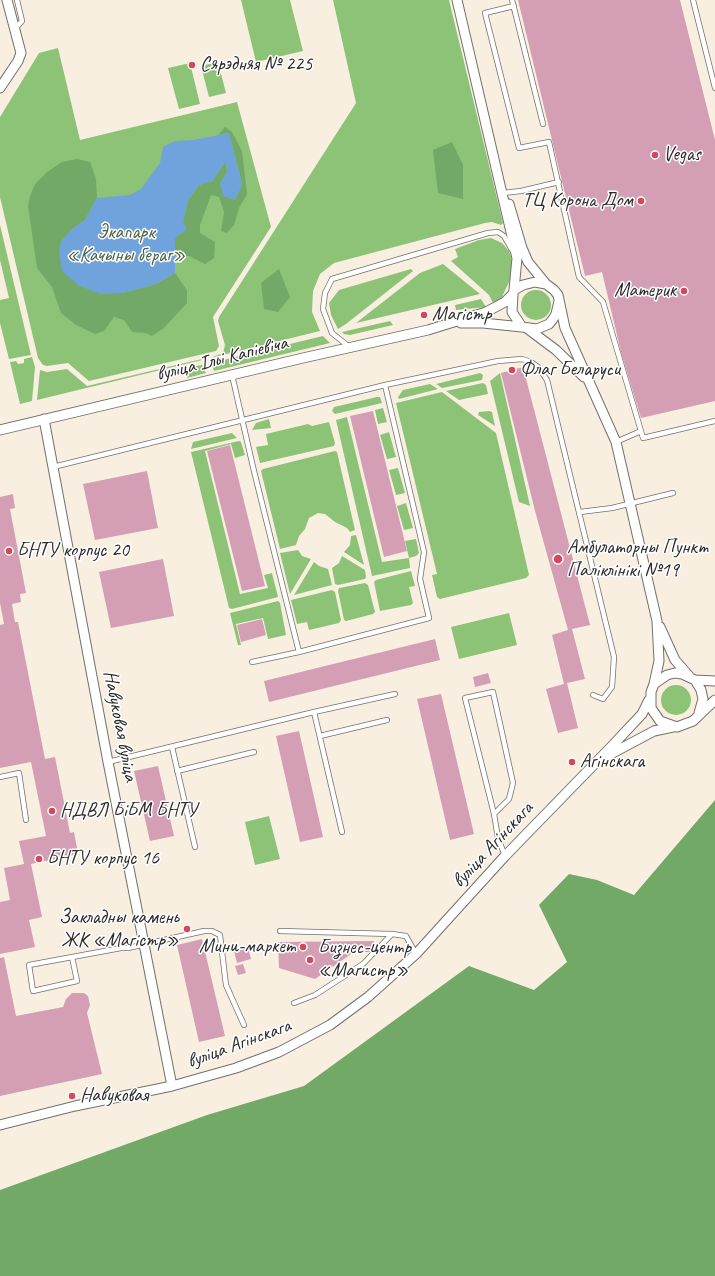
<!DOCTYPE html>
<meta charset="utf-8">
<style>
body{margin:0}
canvas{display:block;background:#f9efe1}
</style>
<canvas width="715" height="1276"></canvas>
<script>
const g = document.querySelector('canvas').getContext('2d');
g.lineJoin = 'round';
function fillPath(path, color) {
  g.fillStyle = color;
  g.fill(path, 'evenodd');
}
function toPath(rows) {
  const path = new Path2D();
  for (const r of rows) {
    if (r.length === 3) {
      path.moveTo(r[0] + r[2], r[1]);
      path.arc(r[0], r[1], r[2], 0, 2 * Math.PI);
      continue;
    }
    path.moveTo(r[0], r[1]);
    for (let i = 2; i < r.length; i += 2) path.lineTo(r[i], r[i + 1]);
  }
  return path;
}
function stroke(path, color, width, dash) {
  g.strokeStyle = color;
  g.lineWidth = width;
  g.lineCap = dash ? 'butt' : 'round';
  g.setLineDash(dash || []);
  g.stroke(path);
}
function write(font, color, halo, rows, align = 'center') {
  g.font = font + ' Caveat,sans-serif';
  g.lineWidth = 3;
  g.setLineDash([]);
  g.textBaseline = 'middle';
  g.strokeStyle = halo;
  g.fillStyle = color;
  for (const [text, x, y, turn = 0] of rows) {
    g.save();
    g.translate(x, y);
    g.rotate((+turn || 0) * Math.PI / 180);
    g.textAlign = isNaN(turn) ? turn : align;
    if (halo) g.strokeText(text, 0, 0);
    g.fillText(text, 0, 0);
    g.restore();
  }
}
const green = toPath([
 [241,0,290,0,303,51,256,62],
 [333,0,449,0,503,223,501,225,492,222,485,223,334,263,320,274,313,291,312,312,320,331,210,358,223,353,225,345,218,321,219,317,356,103],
 [58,48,80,140,237,102,271,227,213,317,219,346,216,351,89,381,68,363,47,366,43,365,38,358,0,197,0,117,39,53],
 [218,62,226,93,209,97,201,66],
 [190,63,200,104,179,109,168,68],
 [0,225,31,355,9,359,0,323,0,300,9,298,0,260],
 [491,238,502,243,509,251,512,260,510,280,501,299,493,303,489,295,451,261,458,257,455,249,479,240],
 [443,264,480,294,356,323,420,273],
 [411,269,413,271,346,324,338,329,331,315,329,303,339,290],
 [536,305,15],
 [481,299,486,307,456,310,455,305],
 [390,321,393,325,350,335,344,334,342,332],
 [323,336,330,343,214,371,212,365,215,362],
 [32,357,35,367,32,401,20,404,10,362,16,361,18,364,24,363,24,359],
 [202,359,202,360,37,400,40,370,47,372,67,369,87,386],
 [202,365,206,373,187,378,184,368],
 [480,373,483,375,482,380,442,388,436,384],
 [500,373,530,506,519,502,490,381],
 [483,383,486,385,488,394,459,400,446,391],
 [430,384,438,389,399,399,398,397,403,390],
 [442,392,496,433,529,575,526,578,440,599,437,597,432,575,437,574,396,403],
 [377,397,380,397,382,403,335,414,332,411,334,407],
 [383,408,387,422,378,424,375,410],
 [489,411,492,412,495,426,478,415,479,412],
 [347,417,382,562,409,558,405,541,416,539,419,553,416,556,409,558,410,568,372,576,336,420],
 [269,419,271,428,252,430,256,423],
 [329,422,335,443,334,446,260,463,256,447,268,445,266,434,308,424,312,426],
 [389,432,396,457,387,459,380,435],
 [232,433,237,438,191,449,193,442],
 [239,441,241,442,245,455,235,458,231,444,205,451,240,594,268,588,264,575,272,573,278,597,232,609,229,608,191,452],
 [335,451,337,452,355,530,350,532,347,528,335,522,325,514,318,513,309,518,305,529,299,536,296,545,280,549,261,471,263,469],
 [398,468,405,493,396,495,389,470],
 [406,503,413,528,404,530,397,506],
 [356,535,364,565,344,552,350,545,351,536],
 [298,550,302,556,311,559,290,594,280,553],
 [342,556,365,570,366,577,365,579,338,585,335,584,332,568,339,563],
 [314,562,319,566,328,569,332,585,294,595],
 [411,571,415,586,409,587,413,603,411,605,380,611,374,582,376,580],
 [365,583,368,585,375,612,373,614,346,621,344,620,338,591,339,588],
 [332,590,335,592,341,620,339,623,309,630,307,622,297,624,291,600],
 [278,601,280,603,286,635,268,639,263,618,236,624,241,645,238,645,230,613],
 [509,613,517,645,459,659,451,627],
 [676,700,15],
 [269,816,280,859,255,865,245,822]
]);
const forest = toPath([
 [225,127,232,132,242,151,247,194,239,208,234,225,227,233,221,231,224,212,219,197,211,195,200,225,200,233,215,242,214,258,205,264,189,256,174,256,175,238,183,222,188,200,199,185,212,181,226,161,227,172,220,184,235,200,242,184,229,133,218,135],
 [452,142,463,165,463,199,438,193,433,150],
 [77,159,90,162,96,179,97,198,85,220,72,229,78,285,100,293,123,293,156,284,175,273,187,290,187,303,164,328,152,336,146,333,132,332,124,320,114,317,104,331,95,334,76,325,61,313,52,287,37,268,28,206,30,196,35,184,47,172,62,162],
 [279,269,290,297,278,312,264,309,261,283],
 [715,800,715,1276,0,1276,0,1190,207,1115,304,1086,469,966,534,990,567,962,539,905,569,874,597,880,634,895]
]);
const water = toPath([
 [229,133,242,184,235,200,223,196,220,184,227,172,226,161,212,181,199,185,188,200,183,222,187,229,175,238,175,273,156,284,123,293,100,294,78,285,62,271,59,253,61,241,72,229,85,220,97,198,130,195,141,189,160,163,163,147,175,141,193,140]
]);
const building = toPath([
 [518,0,680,0,715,140,715,401,641,418,621,352,602,272,585,276],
 [523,367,590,625,572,629,585,679,567,683,578,728,558,733,546,689,564,684,552,635,568,630,535,511,501,373],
 [373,411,407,551,384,557,350,416],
 [230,445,265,586,242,591,207,451],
 [147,471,158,528,95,540,83,484],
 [13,494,15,508,10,509,26,593,20,594,21,602,12,604,15,622,18,622,45,759,55,757,70,833,74,832,78,854,31,864,42,917,29,920,35,947,0,954,0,902,10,900,4,868,24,864,19,841,46,836,31,762,0,768,0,625,4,624,0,603,0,497],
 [163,559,174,616,111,628,99,572],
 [262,619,266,635,241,642,237,625],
 [435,639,440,660,269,702,264,681],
 [488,673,491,683,475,687,473,677],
 [441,694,474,834,450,840,417,699],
 [299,731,323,837,300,842,276,736],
 [158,766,174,836,150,841,134,771],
 [202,939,225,1036,199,1042,177,945],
 [374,941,374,948,369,952,354,952,315,979,279,968,278,942],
 [248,948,251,959,237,963,234,951],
 [4,957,16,1016,63,1007,66,999,72,993,84,993,88,996,90,1005,87,1013,102,1074,0,1096,0,958],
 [243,964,246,973,238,975,235,966]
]);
const lane = toPath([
 [512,0,543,124],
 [693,0,715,88],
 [514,6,485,13,519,148,549,142,579,277,603,302,643,438,715,421],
 [15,29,22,21,17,0],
 [503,193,521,191,559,182],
 [351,346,347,345,332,333,323,309,325,293,332,279,488,233,498,232,504,236,512,250],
 [232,375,253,467,299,652],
 [616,442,641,431],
 [53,467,385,385,498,361,522,359,531,362,538,367,547,380,614,657,612,687,603,699,593,695],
 [580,512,612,508,673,493],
 [252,662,299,652,429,618,420,579,424,552,385,385],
 [314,712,342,832],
 [320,736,387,720],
 [172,747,195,847],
 [108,762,314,712,395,694],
 [177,771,254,752],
 [0,777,19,773,26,820],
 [494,814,509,799,513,783,493,692,465,698,494,814,498,838,505,856],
 [280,931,392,934,406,936,416,954],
 [72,957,77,981,33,991,29,965,121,948,128,948,204,931,212,931,220,935,226,985,244,1025],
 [294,1003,315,995,363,964,392,934]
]);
const street = toPath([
 [457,0,517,258,514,290],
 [0,88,18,61,21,53,7,0],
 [509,204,522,248,528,262,546,284],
 [559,301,556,314,553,319,549,324,537,329,522,327,512,312,513,294,514,290,523,285,535,282,546,284,554,290,558,295,565,328,616,442,657,621,659,661,654,684,651,692,651,708,660,721,677,727,693,721,715,700],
 [461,323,483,323,522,327],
 [528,329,556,350,584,377],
 [44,419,108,762,172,1086],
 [0,430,303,358,428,330,486,312,505,302,513,294],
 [660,627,675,660,689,676],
 [695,680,701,690,703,699,699,713],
 [654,684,667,675,675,673,682,674,695,680,715,681],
 [607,756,654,731,673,727],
 [0,1125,75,1106,172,1086,236,1068,279,1052,330,1025,368,997,416,954,505,856,612,746,642,714,649,700]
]);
const markers = [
 [192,65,4,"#d1495b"],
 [655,155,4,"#d1495b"],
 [641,201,4,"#d1495b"],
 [684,291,4,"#d1495b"],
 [424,315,4,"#d1495b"],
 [512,370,4,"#d1495b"],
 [9,551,4,"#d1495b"],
 [558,559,5,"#d1495b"],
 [572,762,4,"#d1495b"],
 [52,811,4,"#d1495b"],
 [39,859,4,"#d1495b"],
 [187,929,4,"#d1495b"],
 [303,947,4,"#d1495b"],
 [310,960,4,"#d1495b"],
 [72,1096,4,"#d1495b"]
];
const poiNames = [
 ["Сярэдняя № 225",200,65],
 ["Vegas",663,155],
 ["ТЦ Корона Дом",633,201,"right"],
 ["Материк",676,291,"right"],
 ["Магістр",432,315],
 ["Флаг Беларуси",520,370],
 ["Амбулаторны Пункт",567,548],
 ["Паліклінікі №19",567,571],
 ["БНТУ корпус 20",17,551],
 ["Агінскага",580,762],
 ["НДВЛ БіБМ БНТУ",60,811],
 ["БНТУ корпус 16",47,859],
 ["Закладны камень",179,918,"right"],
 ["ЖК «Магістр»",179,941,"right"],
 ["Мини-маркет",295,947,"right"],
 ["Бизнес-центр",318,948],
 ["«Магистр»",318,971],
 ["Навуковая",80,1096]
];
const parkNames = [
 ["Экапарк",126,233],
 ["«Качыны бераг»",126,256]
];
const streetNames = [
 ["вуліца Ільі Капіевіча",222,359,-14],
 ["Навуковая вуліца",120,726,79],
 ["вуліца Агінскага",493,845,-47],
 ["вуліца Агінскага",239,1044,-20]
];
fillPath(green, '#8dc376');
fillPath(forest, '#72a967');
fillPath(water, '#70a3dc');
fillPath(building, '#d49fb5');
stroke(lane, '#73706b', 6);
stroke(street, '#73706b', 11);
stroke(lane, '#fff', 4.5);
stroke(street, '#fff', 9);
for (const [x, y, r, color] of markers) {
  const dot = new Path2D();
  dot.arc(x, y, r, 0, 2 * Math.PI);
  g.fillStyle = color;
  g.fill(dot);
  stroke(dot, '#fff', 1.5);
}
write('20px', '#2b2b2b', '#fff', poiNames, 'left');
write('20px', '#4d6045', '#fff', parkNames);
write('20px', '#2b2b2b', '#fff', streetNames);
</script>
